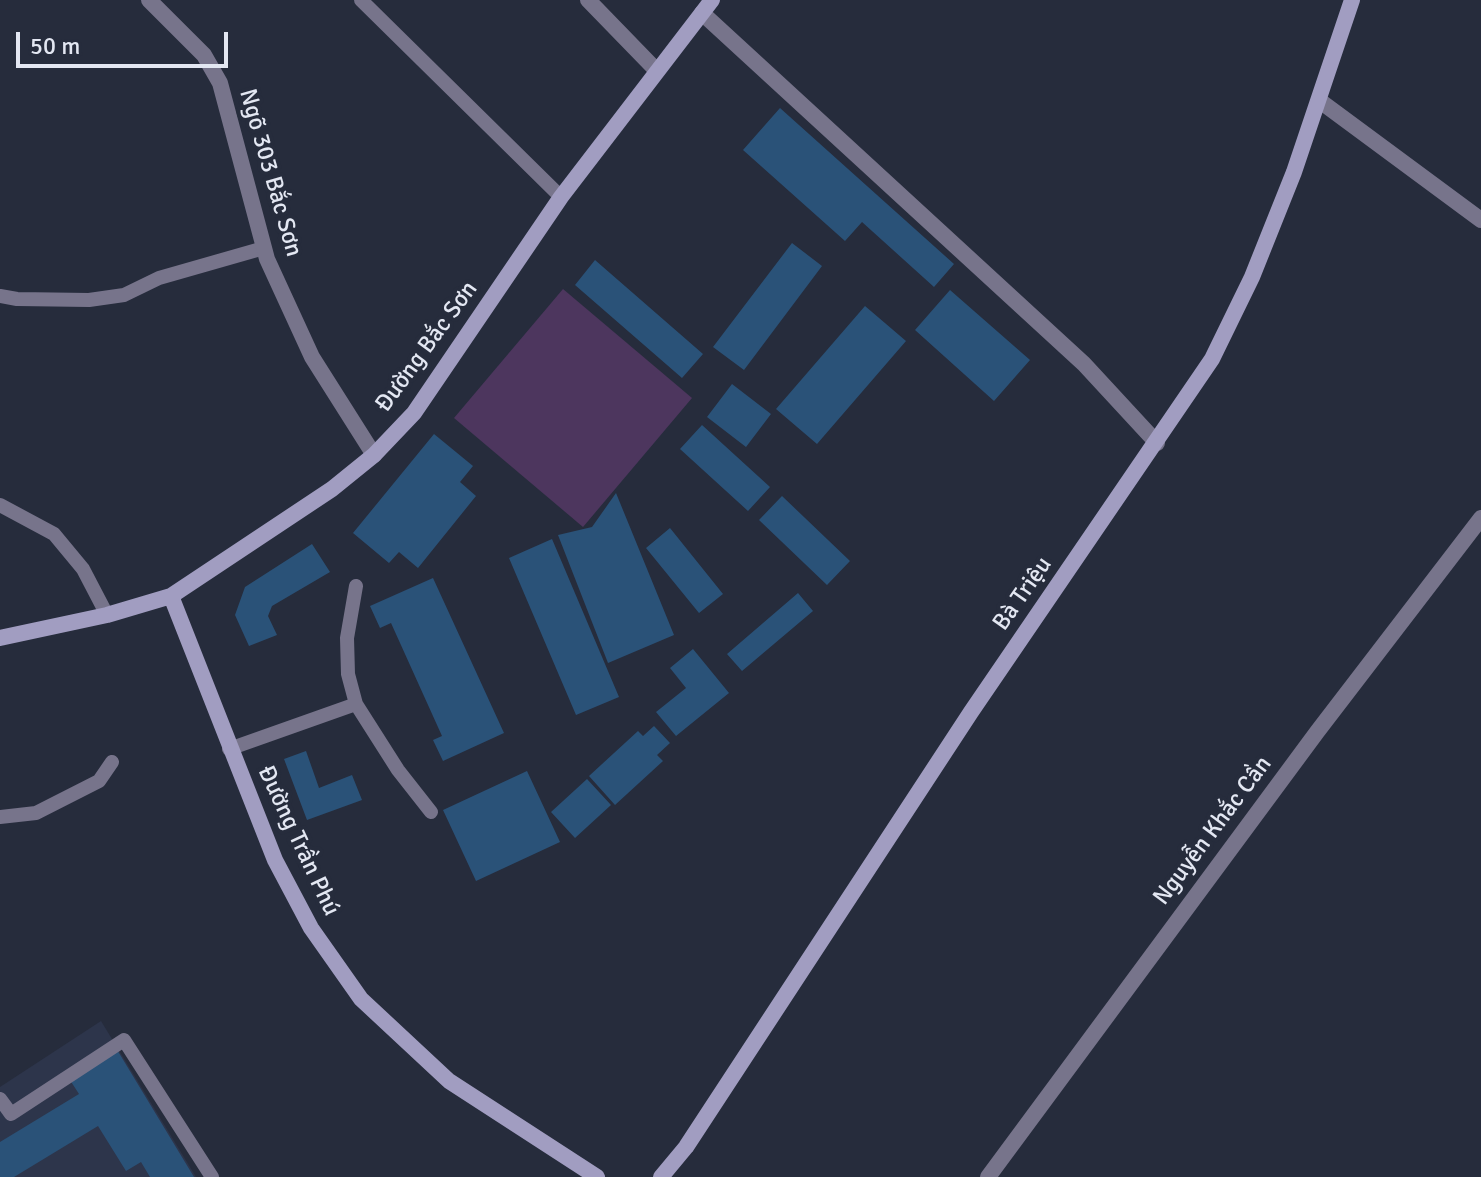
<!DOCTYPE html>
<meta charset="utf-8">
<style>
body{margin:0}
#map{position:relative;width:1481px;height:1177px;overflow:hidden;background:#262c3c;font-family:Signika,sans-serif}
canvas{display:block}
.scale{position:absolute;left:16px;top:32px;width:212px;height:36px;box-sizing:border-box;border:4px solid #e3e7f2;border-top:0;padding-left:10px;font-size:24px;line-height:28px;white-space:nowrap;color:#e3e7f2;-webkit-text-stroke:6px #262c3c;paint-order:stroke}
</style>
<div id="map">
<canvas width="1481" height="1177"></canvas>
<div class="scale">50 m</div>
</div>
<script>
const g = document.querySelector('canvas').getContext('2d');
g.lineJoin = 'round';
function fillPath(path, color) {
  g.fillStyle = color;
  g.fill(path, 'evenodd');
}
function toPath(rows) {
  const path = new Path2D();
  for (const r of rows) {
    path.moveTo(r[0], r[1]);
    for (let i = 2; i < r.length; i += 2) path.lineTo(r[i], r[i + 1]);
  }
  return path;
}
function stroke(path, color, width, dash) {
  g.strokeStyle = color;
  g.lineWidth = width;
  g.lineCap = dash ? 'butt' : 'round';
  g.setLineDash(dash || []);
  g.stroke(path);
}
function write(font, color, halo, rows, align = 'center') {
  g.font = font + ' Signika,sans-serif';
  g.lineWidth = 8;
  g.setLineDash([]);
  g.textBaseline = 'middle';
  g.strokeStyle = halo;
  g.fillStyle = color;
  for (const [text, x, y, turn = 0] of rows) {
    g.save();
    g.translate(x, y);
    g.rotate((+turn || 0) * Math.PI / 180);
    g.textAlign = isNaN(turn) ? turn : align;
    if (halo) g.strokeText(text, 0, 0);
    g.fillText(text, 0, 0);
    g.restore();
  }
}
const built = toPath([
 [101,1021,196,1177,0,1177,0,1087]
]);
const green = toPath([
 [563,289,692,398,583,527,454,418]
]);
const building = toPath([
 [780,108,954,264,934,287,862,222,845,241,743,150],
 [792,243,822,266,744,370,713,347],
 [595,260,703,354,682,378,575,285],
 [950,290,1030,360,994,401,915,330],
 [865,306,906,341,817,444,776,409],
 [732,384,771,414,746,447,707,417],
 [702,425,770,487,748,511,680,449],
 [434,434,473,466,460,482,476,496,418,568,399,552,389,563,353,533],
 [616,493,674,635,608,663,558,535,592,527],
 [782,496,850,561,827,585,759,520],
 [670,528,723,594,699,613,646,548],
 [552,539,619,697,576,715,509,558],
 [312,544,330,572,272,606,268,616,277,635,249,646,235,615,245,587],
 [433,578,504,733,443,761,433,740,442,736,391,623,380,628,370,606],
 [798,593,813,611,742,671,727,654],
 [693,649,729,693,676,736,656,712,686,688,670,668],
 [654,726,670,743,657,755,663,761,615,805,589,776,638,731,643,736],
 [306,751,319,788,352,775,362,800,307,820,284,759],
 [527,771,560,842,476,881,443,810],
 [587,779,611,805,575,838,551,812],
 [116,1048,194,1177,150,1177,141,1162,126,1171,98,1126,14,1177,0,1177,0,1142,79,1094,68,1077]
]);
const lane = toPath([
 [361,0,561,197],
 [0,296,17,299,89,300,124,295,159,278,264,248],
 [0,505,54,534,83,569,107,615],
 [356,704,398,770,431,812],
 [229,749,356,704,348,674,347,638,356,586],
 [0,817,36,813,99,781,112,762],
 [0,1099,11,1114,124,1040,212,1177]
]);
const street = toPath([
 [149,0,204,55,220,83,267,259,312,357,374,455],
 [588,0,656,70],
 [702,13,1084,364,1157,443],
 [1320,101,1481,220],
 [988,1177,1317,732,1481,518]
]);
const secondary = toPath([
 [171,596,275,860,311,928,361,999,449,1081,597,1177],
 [0,638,107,615,171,596,332,489,374,455,414,413,561,197,712,0],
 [661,1177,686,1147,971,712,1212,359,1252,277,1294,172,1352,0]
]);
const streetNames = [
 ["Ngõ 303 Bắc Sơn",270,173,74],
 ["Đường Bắc Sơn",427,347,-54],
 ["Bà Triệu",1023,594,-55],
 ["Nguyễn Khắc Cần",1213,831,-53],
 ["Đường Trần Phú",298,841,65]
];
fillPath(built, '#2d354b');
fillPath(green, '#4d365e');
fillPath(building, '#2a5278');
stroke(lane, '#77748b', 14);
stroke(street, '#77748b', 16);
stroke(secondary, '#a19dc1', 16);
write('24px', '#e3e7f2', '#262c3c', streetNames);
</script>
